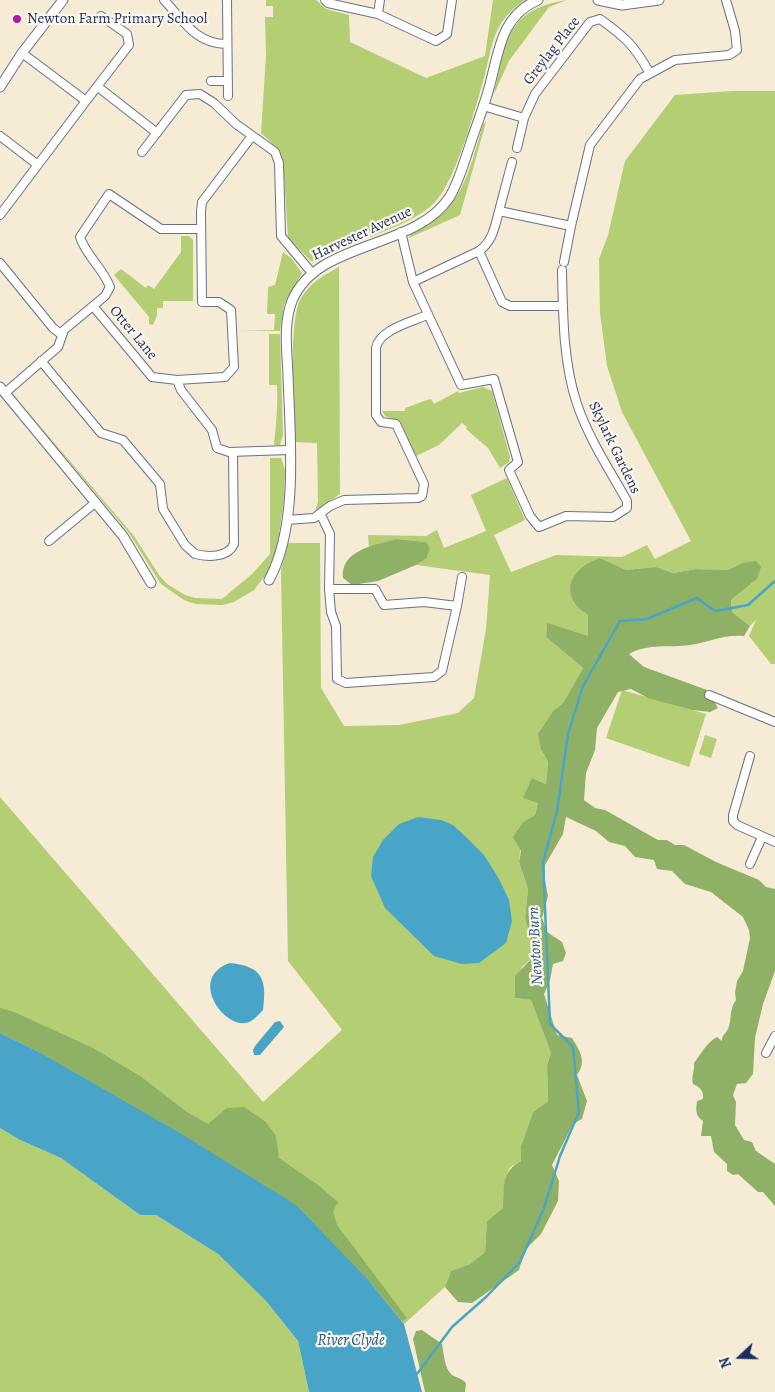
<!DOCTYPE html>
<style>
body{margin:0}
#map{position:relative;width:775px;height:1392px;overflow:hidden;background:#f6ebd5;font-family:Alegreya,serif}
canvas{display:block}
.north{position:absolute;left:715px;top:1332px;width:50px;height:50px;-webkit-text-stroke:4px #fbf7ec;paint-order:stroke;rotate:249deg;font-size:14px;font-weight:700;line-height:20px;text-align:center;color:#1b2f5e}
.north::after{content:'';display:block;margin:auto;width:18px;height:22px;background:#1b2f5e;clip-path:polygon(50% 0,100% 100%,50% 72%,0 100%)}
</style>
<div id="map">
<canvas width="775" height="1392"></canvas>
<div class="north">N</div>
</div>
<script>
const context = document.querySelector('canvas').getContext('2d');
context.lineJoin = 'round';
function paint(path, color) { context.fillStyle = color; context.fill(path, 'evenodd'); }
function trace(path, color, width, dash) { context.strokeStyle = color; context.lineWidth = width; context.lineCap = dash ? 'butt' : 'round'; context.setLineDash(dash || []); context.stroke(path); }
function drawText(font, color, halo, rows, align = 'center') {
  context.font = font + ' Alegreya,serif'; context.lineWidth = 4.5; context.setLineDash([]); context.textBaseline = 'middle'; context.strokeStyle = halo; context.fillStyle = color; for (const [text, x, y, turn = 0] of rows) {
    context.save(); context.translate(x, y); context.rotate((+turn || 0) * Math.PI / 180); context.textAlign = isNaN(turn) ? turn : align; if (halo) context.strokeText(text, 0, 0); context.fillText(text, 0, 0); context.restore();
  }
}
const green = new Path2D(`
 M266,0H316L326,9L349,15L350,42L426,78L485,56L493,0H525C492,22 493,44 484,78C475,109 456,180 435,202C410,228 349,241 316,261H311L288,238L283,158L277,148L261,133L266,55L265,17H273V6H266Z
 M567,0L549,7L509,61L494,94C505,42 507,9 567,0Z
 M732,91H775V664H771L749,636L756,620L750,626L732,612L731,600L757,579L742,563L728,570L696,569L673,573L656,567L626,570L600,558L574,603L588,615L589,637L547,624L546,637L583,668L563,703L554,710L541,749L548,762L546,784L532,778L538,803L535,815L523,822L519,862L528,889L525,918L535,955L522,967L515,998L531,1000L551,1053L547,1065L548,1101L533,1112L521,1146V1161L510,1167L504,1184L503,1208L487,1221L485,1252L470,1264L451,1271L445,1287L404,1324L370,1282L37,1051L0,1033V797L263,1102L342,1030L288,961L281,570L288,543H320L321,688L344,726L399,725L458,713L474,698L486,629L490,575L416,565L426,559V542L397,539L369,548L368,535L426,536L437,530L444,548L486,531L471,495L507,478L525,520L494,535L511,572L556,555L622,557L647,545L655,559L691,541L622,412L607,366L600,313L599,259L608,235L625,161L675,95Z
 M486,122L460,215L409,238L410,235C462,211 468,175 483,124Z
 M181,236H189L193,240V301H163V308H157V315L153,325L149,324V317L114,275L121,269L146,288L148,285L154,289L181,252Z
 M283,252L291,258L302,273L284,305L280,331H237L274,330L275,314H267L268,287L275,285Z
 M339,267L340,494L315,511L318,502L317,443L294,442C294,412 288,320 301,298C311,282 324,275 339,267Z
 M269,334H280L283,435L280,445H274C276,425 278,406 277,385H269Z
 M483,387L492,391L510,457L509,462L500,468L488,448L466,429L467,427L462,423L439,445L416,456L400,421L385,416L382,411H405V408L427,400L431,399L434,404L458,391L459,393Z
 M16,398L134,536L159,575L167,584L185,595L195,598L222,599L252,574L270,554V458H281L285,470L284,498L277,550L270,569L254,590L234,602L222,605L195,604L184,600L161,584L129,533Z
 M622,690L706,714L689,767L606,738Z
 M705,735L717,739L711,758L699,754Z
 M0,1128L20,1140L61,1158L140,1215H156L218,1254L266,1301L298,1341L309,1392H0Z`);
const forest = new Path2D(`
 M397,539L426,542L430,548L426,559L416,565L378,581L352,585L343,578C340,550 375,545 397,539Z
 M600,558L626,570L656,567L673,573L696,569L728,570L742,563L756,561L761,567L757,579L731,600L732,612L750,626L744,636C724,634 709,642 690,645C670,648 648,643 629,654L644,667L707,690L718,708L710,712L692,710L648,698L631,689L618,692L597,728L595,750L586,773L584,800L595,808L605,810L658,840H667L675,845H684L716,862L759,880L766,887L775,889V971L763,1004L755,1038L753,1074L746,1083L737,1084L733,1095L736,1102L735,1125L744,1140L752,1142L756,1151L775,1164V1206L763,1192H758L738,1174L733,1175L727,1171V1164L714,1152L711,1136H701L703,1121C695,1116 696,1110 697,1101L703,1099C704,1091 700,1087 693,1084C691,1076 695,1071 694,1063C701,1054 707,1042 717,1037L722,1041C722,1034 725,1035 728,1029C732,1020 729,1009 736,1000L735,993L737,981L743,971L750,938L749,930L743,917L711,892L685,884L672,871L657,869L654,860L635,857L625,846L609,842L596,831L566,817L563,834L545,865V880L548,896L542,918L547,932L562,942L566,953L563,961L553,964L550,980L544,994L557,1035L572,1038C580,1051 587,1061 577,1075L587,1101L582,1119L573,1124L552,1165L559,1181L558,1201L541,1234L525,1250L519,1270L472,1303L458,1302L445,1287L451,1271L470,1264L485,1252L487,1221L503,1208C504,1187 501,1172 521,1161V1146L533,1112L548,1101L547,1065L551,1053L531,1000L515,998V976L535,955L525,918L528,889L519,862L521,851L513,837L523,822L535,815L538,803L523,798L532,778L546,784L548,762L541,749L538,734L554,710L563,703L583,668L546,637L547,623L588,636V615C583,611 576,607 574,602C562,580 582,564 600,558Z
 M0,1008L14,1012L93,1048L140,1076L187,1112L208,1124L227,1108L244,1107L266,1122L276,1136L279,1158L318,1185L338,1202L333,1212L337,1225L407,1318L402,1321L370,1282L37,1051L0,1033Z
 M422,1330L442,1344C444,1353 444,1368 452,1375C457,1378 461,1378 466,1383L465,1392H425L413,1339L416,1331Z`);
const water = new Path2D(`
 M418,817L441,820L453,825L469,840L484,855L499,879L509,900L512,921L506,943L479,963L462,964L434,956L385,908L371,876L373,857L383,840L399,824Z
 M230,963C263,966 267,980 263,1010C259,1014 255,1019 251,1021C228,1035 185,978 230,963Z
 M280,1021L284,1027L260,1055H254L253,1050L255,1046L275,1022Z
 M0,1033L37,1051L180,1133L296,1205L370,1282L404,1324L422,1392H309L298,1341L266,1301L218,1254L156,1215H140L61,1158L20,1140L0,1128Z`);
const stream = new Path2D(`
 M417,1374L452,1327L486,1297L520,1262L544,1208L560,1156L579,1112L573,1047L550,1024L543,862L557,811L568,734L583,686L620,621L647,619L697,598L715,611L748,605L775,581`);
const minor = new Path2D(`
 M164,0C183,20 196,44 226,44
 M227,0L228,96
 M325,0L328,3L378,14L436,41L447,34L452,0
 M378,14L380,0
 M211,81H228
 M98,87L157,133
 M86,101L129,45L127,34L101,16
 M483,106L524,118
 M0,136L38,165
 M517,148L524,118L535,94L590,22L600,19C625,37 634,45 649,72
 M142,152L186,95L200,94L214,103L236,124L275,152L279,163L281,236L312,273
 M499,211L512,162
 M0,215L86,101L22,53
 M401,232L413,282L461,385L494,379L518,462L509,470L530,516L539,527L566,516L613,517L627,508V501C609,469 589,439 577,404C563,362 563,315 562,270
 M479,251L502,302L510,306H563
 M564,262L571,226
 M0,263L53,328L61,334
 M413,282L479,251C493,241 495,226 499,211L571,226L590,145L640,79L675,60L729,55L737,50L735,31L726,0
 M93,306L152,377L177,380L181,390L212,430L217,448L229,452L289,450
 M41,361L101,433L123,440L160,484L163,509L185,545L195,554C207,557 228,558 234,544L233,452
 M177,380L225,377L234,367L231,310L219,302H202L201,212L202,202L252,136
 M5,393L58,347L64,330L105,296L110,287C103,268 86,256 80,237L109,194L161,229H200
 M321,515L330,534L329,589L331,612L336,626L337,679L346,683L434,677L442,671L457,606L424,602L384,605L375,589H329
 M287,520L314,518L330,506L344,500L418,498L422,496L424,484L396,424L381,422L376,415V348C379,330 411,322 427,315
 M49,541L95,503
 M457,606L462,577
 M709,695L775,722
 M750,756L733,815V821L737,825L775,842
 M750,864L762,837
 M766,1053L775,1036`);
const tertiary = new Path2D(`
 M598,0L622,5L659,0
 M0,87L22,53L63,0
 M0,387L123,536L151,583
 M269,580C299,525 290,437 288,375C287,351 283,324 292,301C317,240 414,250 449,198C459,182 464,162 470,145C476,126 484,107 489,88C499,53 500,16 538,0`);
const markers = [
 [17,19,5,"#b5179e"]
];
const poiNames = [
 ["Newton Farm Primary School",27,19]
];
const streetNames = [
 ["Greylag Place",552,51,-52],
 ["Harvester Avenue",362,234,-25],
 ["Otter Lane",133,333,50],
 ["Skylark Gardens",614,448,64]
];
const waterNames = [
 ["Newton Burn",536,946,-93],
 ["River Clyde",351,1341]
];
paint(green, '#b4ce74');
paint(forest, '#8fb166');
paint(water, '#49a5c7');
trace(stream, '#49a5c7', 2.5);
trace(minor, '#687188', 10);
trace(tertiary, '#687188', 11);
trace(minor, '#fff', 8);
trace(tertiary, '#fff', 9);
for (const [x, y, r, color] of markers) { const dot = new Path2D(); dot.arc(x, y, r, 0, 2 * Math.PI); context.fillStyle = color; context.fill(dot); trace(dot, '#fbf7ec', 2); }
drawText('15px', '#1b2f5e', '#fbf7ec', poiNames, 'left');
drawText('15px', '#1b2f5e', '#fbf7ec', streetNames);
drawText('italic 16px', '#2b5883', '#fbf7ec', waterNames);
</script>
